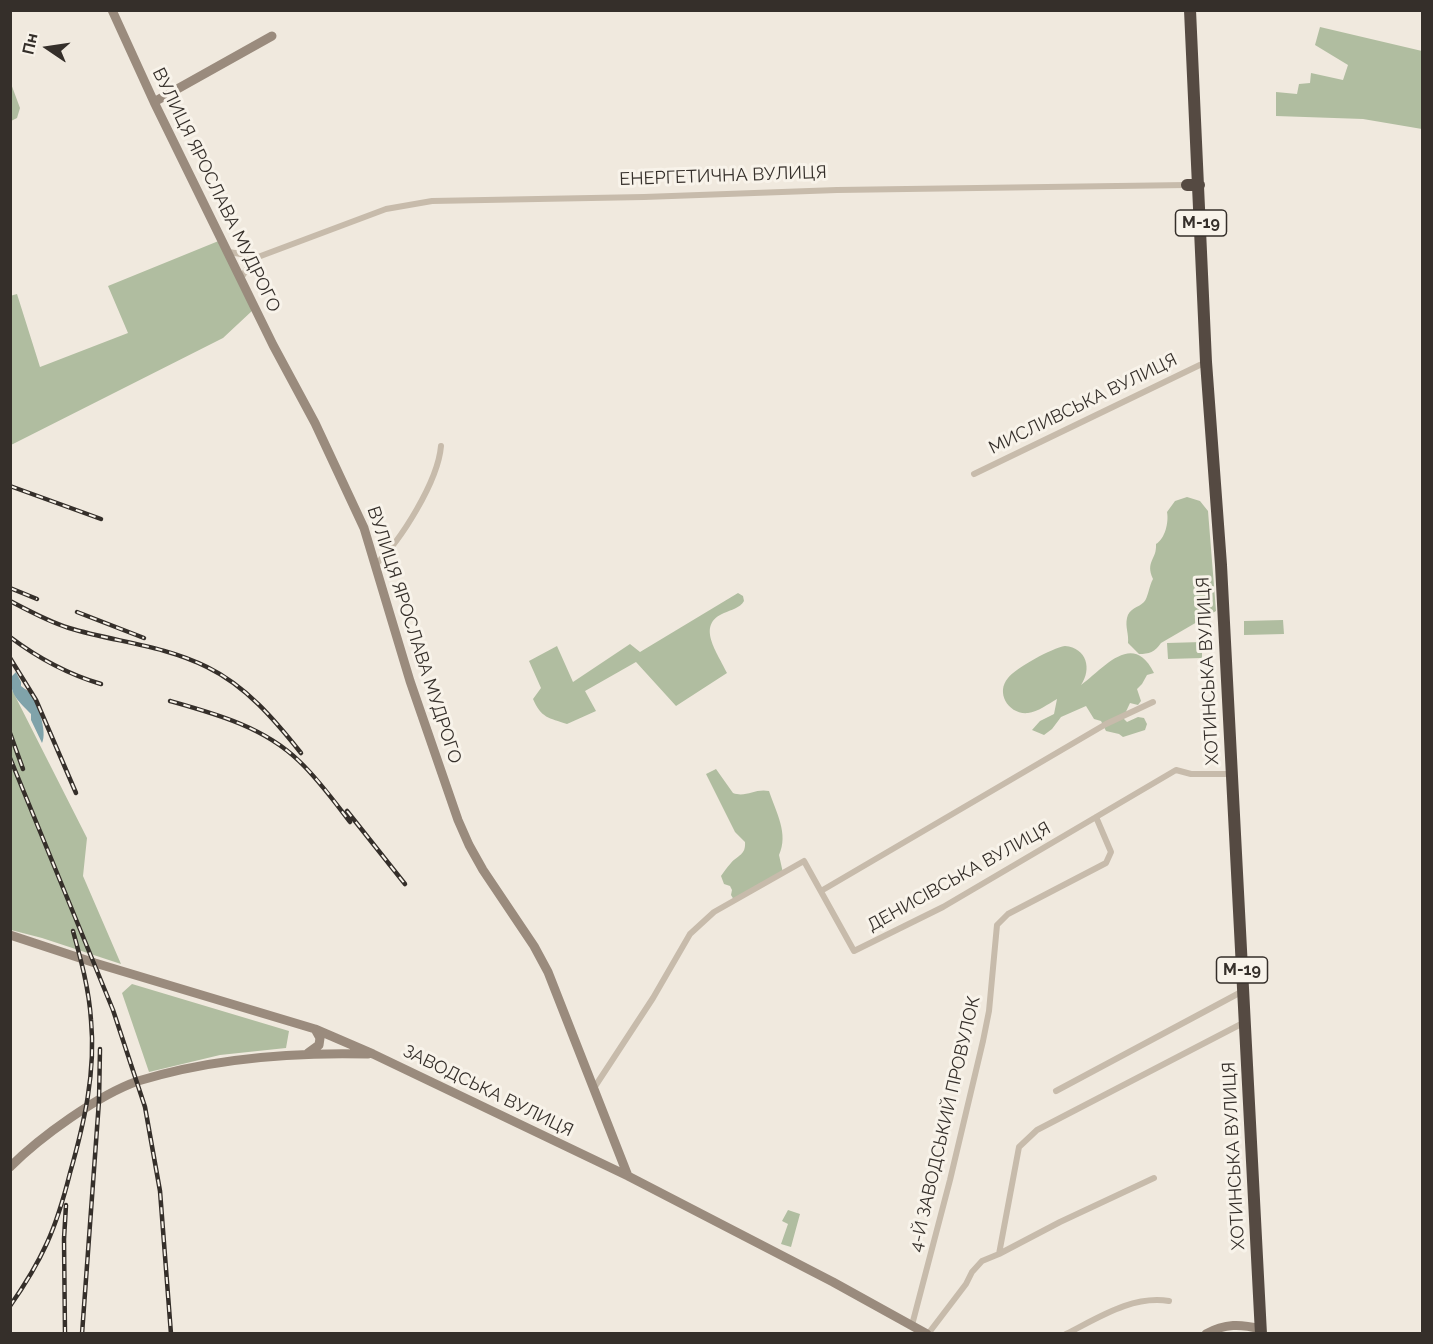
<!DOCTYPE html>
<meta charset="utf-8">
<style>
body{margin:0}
#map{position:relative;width:1433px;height:1344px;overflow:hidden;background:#f0e9de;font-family:Raleway,sans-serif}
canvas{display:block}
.frame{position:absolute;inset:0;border:12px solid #352f2a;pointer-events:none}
.north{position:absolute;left:18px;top:18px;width:60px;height:60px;-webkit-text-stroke:4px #f8f3ea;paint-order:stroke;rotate:283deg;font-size:16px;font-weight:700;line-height:24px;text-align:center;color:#352f2a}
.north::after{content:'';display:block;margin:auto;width:21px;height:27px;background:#352f2a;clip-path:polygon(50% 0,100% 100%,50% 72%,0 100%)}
</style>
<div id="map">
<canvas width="1433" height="1344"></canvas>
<div class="frame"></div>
<div class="north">Пн</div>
</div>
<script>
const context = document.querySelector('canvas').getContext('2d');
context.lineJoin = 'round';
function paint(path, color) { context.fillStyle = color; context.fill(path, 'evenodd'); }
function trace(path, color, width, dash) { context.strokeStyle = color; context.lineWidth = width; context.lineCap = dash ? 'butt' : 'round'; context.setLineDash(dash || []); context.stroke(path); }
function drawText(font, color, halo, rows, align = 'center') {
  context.font = font + ' Raleway,sans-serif'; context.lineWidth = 6; context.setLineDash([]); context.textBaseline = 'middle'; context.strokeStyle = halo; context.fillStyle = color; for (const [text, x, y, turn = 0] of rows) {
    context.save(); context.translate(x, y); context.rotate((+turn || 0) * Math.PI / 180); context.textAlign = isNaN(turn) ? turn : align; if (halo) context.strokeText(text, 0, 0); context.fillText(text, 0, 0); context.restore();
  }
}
const green = new Path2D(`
 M1320,27L1422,51V129L1363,119L1276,116V92L1297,94L1299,84L1310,83L1311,73L1343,80L1348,65L1315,45Z
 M10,81L20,108L17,118L11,121Z
 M221,240L253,310L223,338L11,445L10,296L17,294L40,367L128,333L108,286Z
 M1187,497L1200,501L1208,511L1216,611L1161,643C1155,652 1149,654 1139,654L1128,643C1129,634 1125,627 1127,618C1129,608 1138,608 1144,602C1148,598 1149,586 1153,579C1145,561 1157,560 1156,544C1165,539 1169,522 1167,512L1175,501Z
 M738,593L743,596L744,601C740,608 731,610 724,613C695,625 718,653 727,673L676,706L636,662L585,691L596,711L567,724C549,718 541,718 533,699L541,688L529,661L557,646L573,682L630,644L640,652Z
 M1283,620L1284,634L1244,635V621Z
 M1202,642V658L1168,659L1167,643Z
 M1065,646C1087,648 1092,669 1081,685C1104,668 1133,630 1154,673L1147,675L1142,684L1137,689L1141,701L1138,705L1130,703L1123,718L1127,722L1138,717L1144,718L1147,724L1145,730L1123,737L1119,734L1106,731L1101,721L1094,719L1086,706L1061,717L1052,729L1044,735L1032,730L1040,721L1054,714L1057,699C1048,704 1038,712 1028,713C1009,715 995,693 1008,678C1016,668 1052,648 1065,646Z
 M10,686L87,838L83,876L121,964L42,938L11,930Z
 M716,769L733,793C746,798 755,788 769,791C776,812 789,834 779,855L783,873L734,900L731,895L732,890L730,886L724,884L721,876C724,872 727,867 731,863C738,855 746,855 745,842L735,832L706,774Z
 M132,984L289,1031L286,1048L220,1055L149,1072L122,993Z
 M788,1210L800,1214L791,1247L781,1244L788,1224L782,1221Z`);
const water = new Path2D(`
 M16,672L21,682V686C23,688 26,689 29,692C37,701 48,732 42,743L31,720V714C19,701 10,696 11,677Z`);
const street = new Path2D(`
 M229,252L258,257
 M241,278L251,263L258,257L386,209L432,201L644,197L837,190L1187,185
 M974,474L1206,362
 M375,565C401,541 438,481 441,446
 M821,891L1106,724L1153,702
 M594,1088L653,998L690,934L714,912L804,861L854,951L943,907L1176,770L1191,774H1232
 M1056,1091L1243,991
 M999,1254L1019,1147L1037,1130L1245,1022
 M912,1325L950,1180L983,1041L989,1011L997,925L1008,914L1106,863L1111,852L1096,817
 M928,1334L966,1284L972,1272L982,1261L999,1254L1060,1222L1154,1178
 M1066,1334C1098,1318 1132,1295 1169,1301`);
const secondary = new Path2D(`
 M112,10L154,102L273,345L315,423L364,528L410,681L458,820L469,845L483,870L534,946L548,972L628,1176
 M154,102L272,36
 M10,935L95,963L315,1029L373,1054L628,1176L833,1282L927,1334
 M308,1053L319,1045L320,1038L315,1029
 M10,1167C40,1137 98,1095 138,1081C213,1058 290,1052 368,1054
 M1206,1334C1225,1323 1241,1324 1261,1329`);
const highway = new Path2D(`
 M1190,10L1206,362L1221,565L1261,1334
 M1187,185H1199`);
const rail = new Path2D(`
 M10,486L101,519
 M10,588L37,599
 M10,601C29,611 49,622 69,628C115,642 163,645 207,667C246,686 274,719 301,753
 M77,612L144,638
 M10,637C38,658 67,674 101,684
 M10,658L36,700L76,793
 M170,701C216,714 264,727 299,761C318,779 334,801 350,822
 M10,733L23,769
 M10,758L113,1010L145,1107L160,1191L171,1334
 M347,811L405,884
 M10,1306C24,1286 37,1265 47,1243C57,1221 64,1197 70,1173C84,1124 96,1072 91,1020C89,989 81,960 73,931
 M65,1334L64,1239L66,1205
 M82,1334L99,1101L100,1049`);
const shields = [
 [1201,223,51],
 [1242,970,51]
];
const shieldNames = [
 ["М-19",1201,223],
 ["М-19",1242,970]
];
const streetNames = [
 ["ЕНЕРГЕТИЧНА ВУЛИЦЯ",723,176,-2],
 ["ВУЛИЦЯ ЯРОСЛАВА МУДРОГО",216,190,64],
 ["МИСЛИВСЬКА ВУЛИЦЯ",1083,404,-26],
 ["ВУЛИЦЯ ЯРОСЛАВА МУДРОГО",414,635,72],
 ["ХОТИНСЬКА ВУЛИЦЯ",1208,671,-93],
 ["ДЕНИСІВСЬКА ВУЛИЦЯ",959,877,-29],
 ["ЗАВОДСЬКА ВУЛИЦЯ",488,1091,26],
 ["4-Й ЗАВОДСЬКИЙ ПРОВУЛОК",945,1124,-77],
 ["ХОТИНСЬКА ВУЛИЦЯ",1234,1156,-93]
];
paint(green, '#b0bda0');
paint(water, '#80a3aa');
trace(street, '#c7bbab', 6);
trace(secondary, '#9a8b7d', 9);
trace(highway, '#554a42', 12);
trace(rail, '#352f2a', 4.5);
trace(rail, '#f8f3ea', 2, [7]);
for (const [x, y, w] of shields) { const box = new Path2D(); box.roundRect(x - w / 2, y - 13, w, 26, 4.5); context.fillStyle = '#f8f3ea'; context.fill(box); trace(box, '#352f2a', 1.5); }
drawText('bold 16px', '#352f2a', null, shieldNames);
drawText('18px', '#352f2a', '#f8f3ea', streetNames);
</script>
